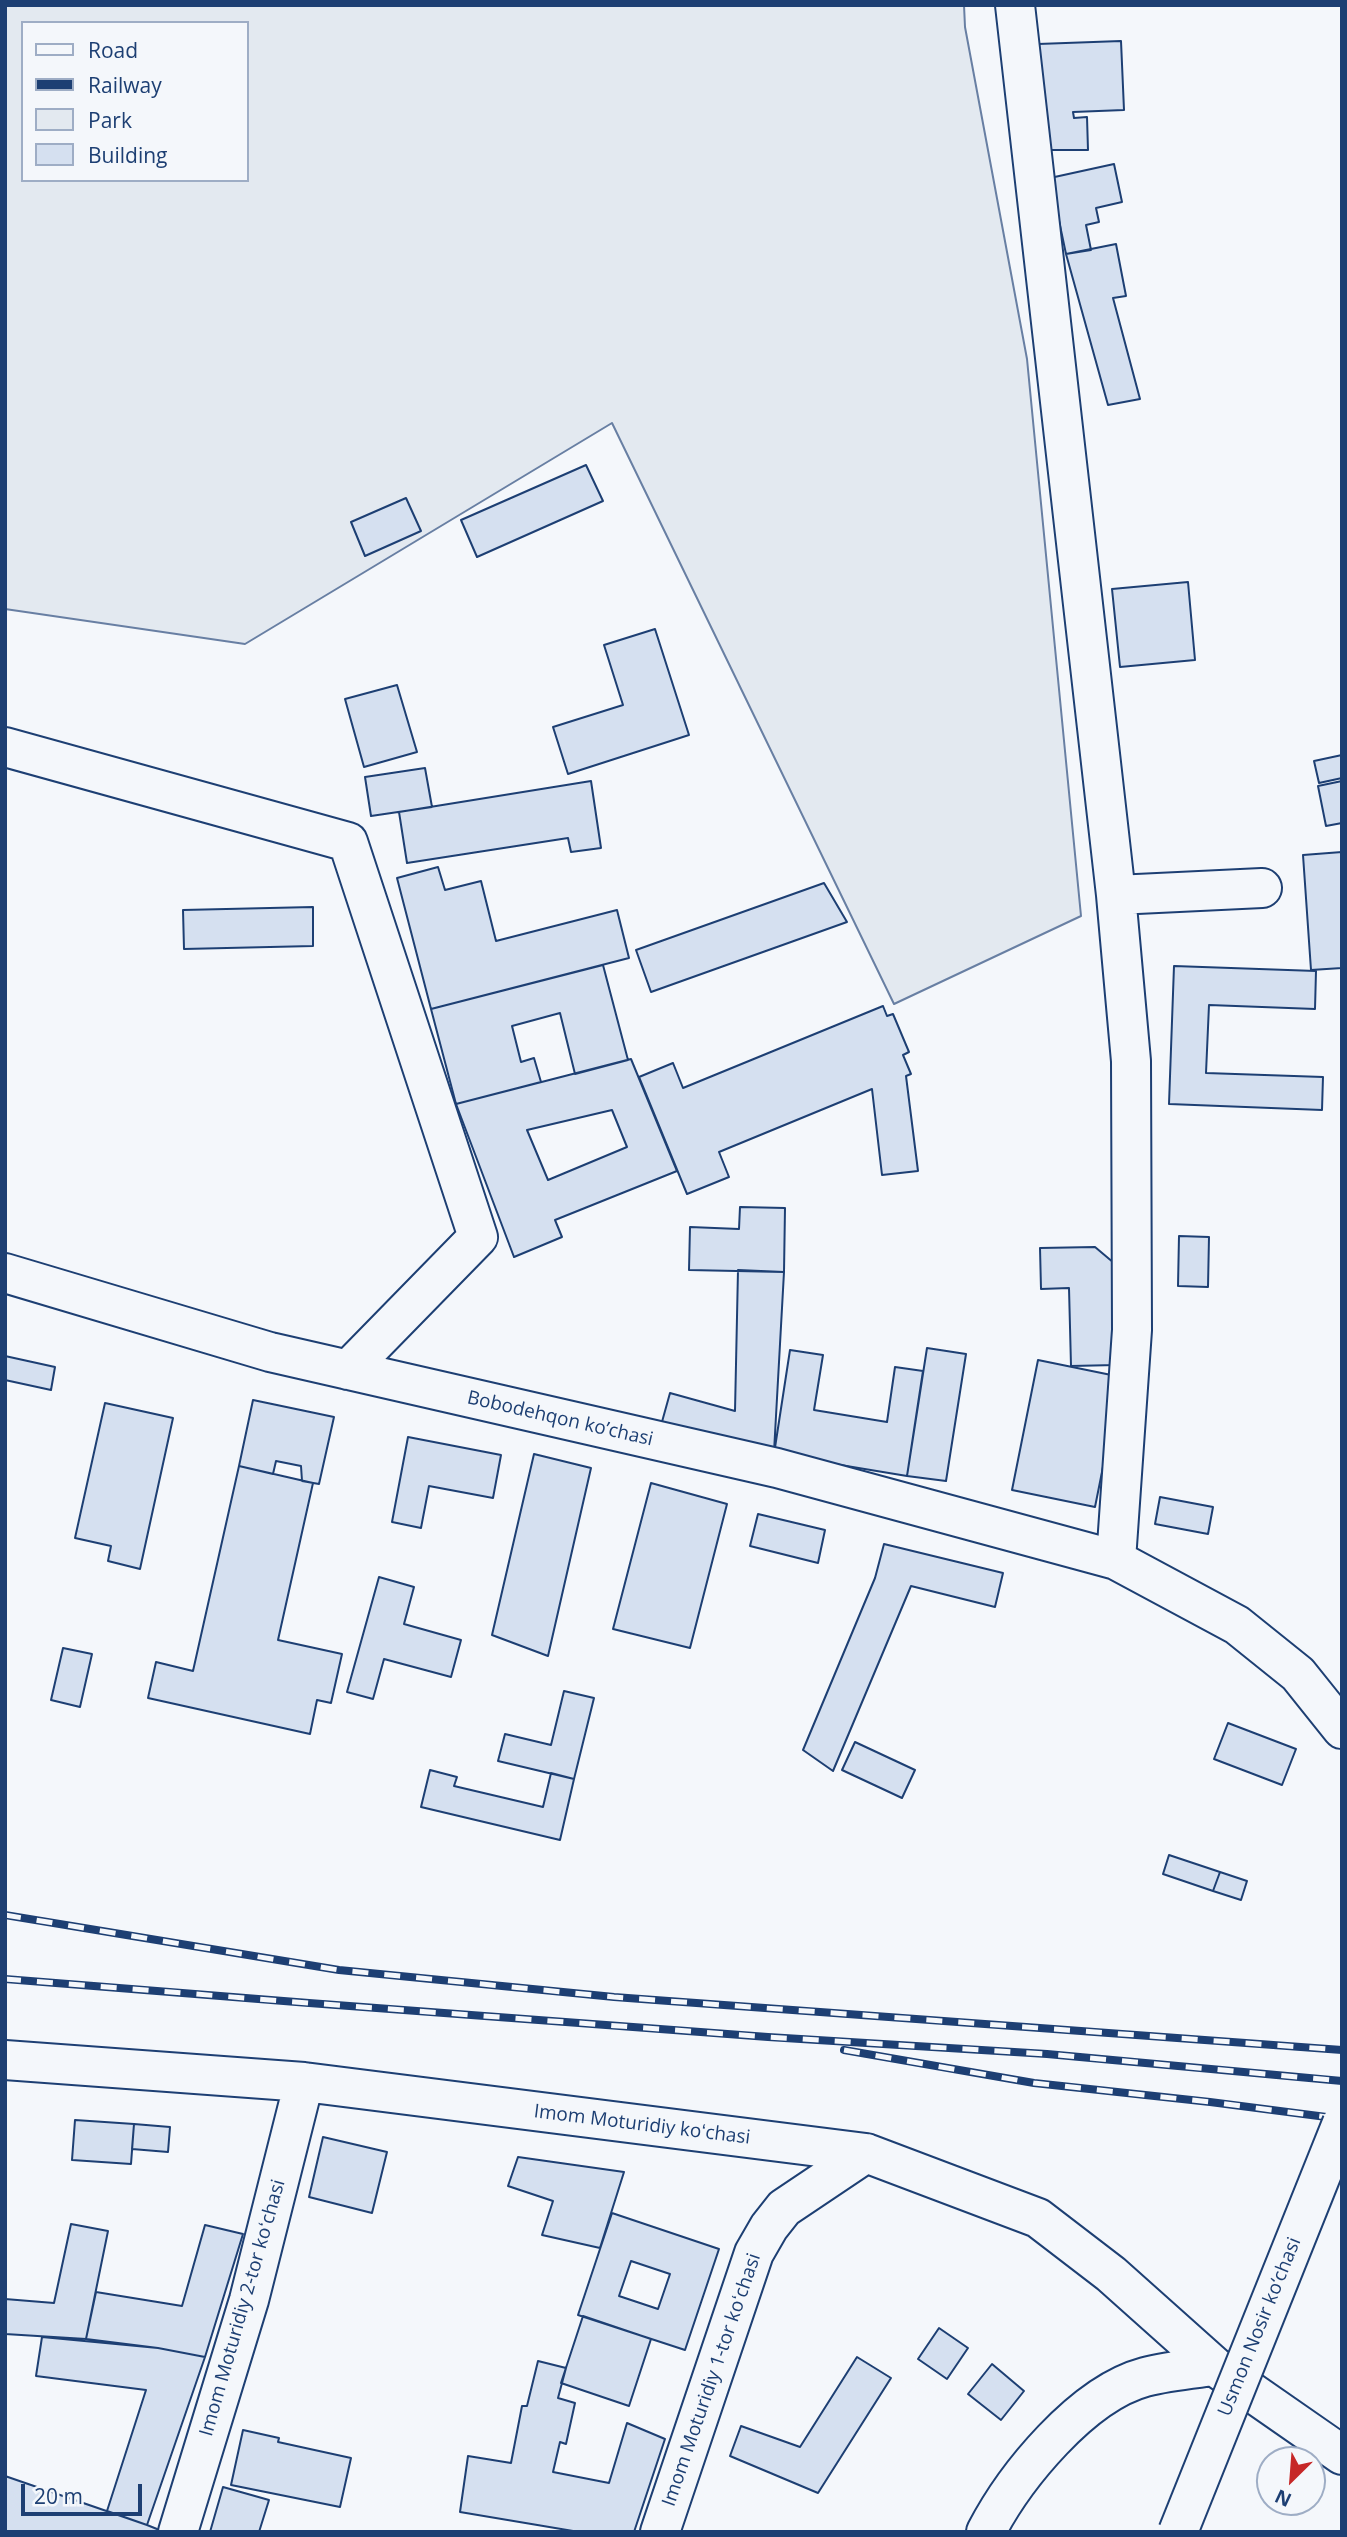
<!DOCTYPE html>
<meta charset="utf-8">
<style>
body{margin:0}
#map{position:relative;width:1347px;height:2537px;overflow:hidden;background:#f4f7fb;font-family:"Open Sans",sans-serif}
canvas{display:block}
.frame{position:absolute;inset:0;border:7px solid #1d3f73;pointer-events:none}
.legend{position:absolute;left:21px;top:21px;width:228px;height:161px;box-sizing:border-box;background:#f4f7fb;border:2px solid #9eadc5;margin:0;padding:9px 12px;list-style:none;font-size:21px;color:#1d3f73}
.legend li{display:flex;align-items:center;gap:14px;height:35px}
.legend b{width:35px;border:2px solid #9eadc5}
.north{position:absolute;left:1256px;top:2446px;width:70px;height:70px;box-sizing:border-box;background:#f4f7fb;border:2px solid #9eadc5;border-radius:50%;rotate:205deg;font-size:19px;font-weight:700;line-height:28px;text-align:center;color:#1d3f73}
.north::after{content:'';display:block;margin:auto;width:24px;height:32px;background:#c62828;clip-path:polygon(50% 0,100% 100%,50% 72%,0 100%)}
.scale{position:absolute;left:21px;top:2484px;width:121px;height:32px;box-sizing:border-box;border:4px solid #1d3f73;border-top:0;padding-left:9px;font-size:21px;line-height:24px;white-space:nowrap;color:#1d3f73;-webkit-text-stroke:5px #f4f7fb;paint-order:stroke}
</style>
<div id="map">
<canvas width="1347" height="2537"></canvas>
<div class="frame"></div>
<ul class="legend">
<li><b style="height:9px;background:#f4f7fb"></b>Road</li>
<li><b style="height:9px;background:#1d3f73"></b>Railway</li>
<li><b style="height:19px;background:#e3e9f0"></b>Park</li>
<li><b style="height:19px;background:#d5e0f0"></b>Building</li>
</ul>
<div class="north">N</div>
<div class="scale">20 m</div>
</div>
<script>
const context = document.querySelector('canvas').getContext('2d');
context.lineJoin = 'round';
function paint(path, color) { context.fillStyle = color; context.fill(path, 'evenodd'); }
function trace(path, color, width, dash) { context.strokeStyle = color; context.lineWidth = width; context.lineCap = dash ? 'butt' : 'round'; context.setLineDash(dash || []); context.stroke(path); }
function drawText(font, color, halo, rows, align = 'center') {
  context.font = font + ' "Open Sans",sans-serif'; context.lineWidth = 5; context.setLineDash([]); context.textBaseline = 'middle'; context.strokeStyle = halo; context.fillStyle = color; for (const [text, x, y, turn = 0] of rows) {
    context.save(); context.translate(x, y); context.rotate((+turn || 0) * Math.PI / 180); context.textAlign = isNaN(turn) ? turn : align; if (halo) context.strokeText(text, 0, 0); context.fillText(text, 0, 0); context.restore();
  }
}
const green = new Path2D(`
 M5,5H964L965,27L1027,359L1081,916L894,1004L612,423L245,644L5,609ZM23,23H247V180H23Z`);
const building = new Path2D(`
 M1121,41L1124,110L1073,112L1074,118L1087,117L1088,150H1048L1047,114H1041L1038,44Z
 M1114,164L1122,202L1096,208L1099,222L1086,225L1091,250L1066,254L1050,178Z
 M1116,244L1126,296L1113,298L1140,399L1108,405L1066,254Z
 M586,465L603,501L477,557L461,520Z
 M406,498L421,531L365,556L351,522Z
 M1188,582L1195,660L1120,667L1112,589Z
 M655,629L689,735L568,774L553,727L623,705L604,645Z
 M397,685L417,752L364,767L345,699Z
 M1342,755V778L1319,783L1314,761Z
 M425,768L432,807L371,816L365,777Z
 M591,781L601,848L571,852L568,838L407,863L399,812Z
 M1342,781V823L1326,826L1318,786Z
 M1342,852V968L1311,970L1303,855Z
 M438,867L445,890L481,881L496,941L617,910L629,958L431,1009L397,878Z
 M824,883L847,922L651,992L636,950Z
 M313,907V946L184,949L183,910Z
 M603,965L628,1060L575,1074L560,1013L512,1026L521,1062L534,1058L541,1082L456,1104L431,1009Z
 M1174,966L1316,971L1315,1009L1209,1005L1206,1073L1323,1077L1322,1110L1169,1104Z
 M883,1006L887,1016L893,1014L909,1052L903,1055L911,1074L906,1076L918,1171L882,1175L872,1089L719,1152L729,1177L687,1194L639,1077L673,1063L683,1088Z
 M631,1059L677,1171L555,1220L562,1237L514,1257L456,1104ZM612,1110L627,1147L548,1180L527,1130Z
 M740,1207L785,1208L784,1272L689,1270L690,1227L739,1229Z
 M1179,1236L1209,1237L1208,1287L1178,1286Z
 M1095,1247L1114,1263L1116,1365L1071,1366L1069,1288L1041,1289L1040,1248Z
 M738,1270L784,1272L774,1452L660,1429L670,1393L735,1411Z
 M927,1348L966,1354L946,1481L907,1476Z
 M790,1350L823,1355L814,1410L887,1422L895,1367L923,1371L907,1476L774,1454Z
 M5,1356L55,1367L51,1390L5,1380Z
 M1038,1360L1121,1377L1095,1507L1012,1490Z
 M253,1400L334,1417L319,1484L302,1481L301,1466L276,1461L273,1474L239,1466Z
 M105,1403L173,1418L140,1569L108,1561L111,1546L75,1538Z
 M408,1437L501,1455L493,1498L429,1486L421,1528L392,1522Z
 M534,1454L591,1468L548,1656L492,1635Z
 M239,1466L313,1483L278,1640L342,1654L331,1703L317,1700L310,1734L148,1698L156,1662L193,1671Z
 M651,1483L727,1504L690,1648L613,1629Z
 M1160,1497L1213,1507L1208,1534L1155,1524Z
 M758,1514L825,1530L818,1563L750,1546Z
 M884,1544L1003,1573L995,1607L911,1586L833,1771L803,1750L875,1578Z
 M379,1577L414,1587L404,1624L461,1640L451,1677L384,1659L373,1699L347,1692Z
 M63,1648L92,1654L80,1707L51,1700Z
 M564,1691L594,1698L574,1779L498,1761L505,1734L551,1745Z
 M1228,1723L1296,1749L1282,1785L1214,1759Z
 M855,1742L915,1770L902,1798L842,1770Z
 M430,1770L457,1777L454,1786L543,1807L551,1773L574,1779L560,1840L421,1807Z
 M1169,1855L1220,1872L1213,1891L1163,1874Z
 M1220,1872L1247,1881L1241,1900L1213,1891Z
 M75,2120L134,2124L131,2164L72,2160Z
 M134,2124L170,2127L168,2152L132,2149Z
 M323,2137L387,2152L372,2213L309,2197Z
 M518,2157L624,2172L600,2248L542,2235L553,2201L508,2186Z
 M612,2213L719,2249L685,2350L578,2315ZM631,2261L670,2274L658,2309L619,2296Z
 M71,2224L108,2231L86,2339L5,2334V2299L54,2303Z
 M205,2225L243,2234L205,2357L158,2348L86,2339L96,2292L182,2306Z
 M583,2316L651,2339L629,2406L561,2383Z
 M939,2328L968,2348L947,2379L918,2359Z
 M42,2337L158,2348L205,2357L147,2525L107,2511L146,2390L36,2376Z
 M857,2357L891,2378L818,2493L730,2456L741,2426L800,2447Z
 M538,2361L566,2368L558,2398L575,2403L566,2444L560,2442L553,2472L609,2483L627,2423L665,2439L634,2532H579L460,2512L468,2456L511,2463L522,2406H527Z
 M992,2364L1024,2391L1001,2420L968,2394Z
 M243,2430L279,2438L278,2442L351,2458L340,2507L231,2485Z
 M5,2476L147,2525L157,2529V2532H5Z
 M223,2487L269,2500L259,2532H210Z`);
const minor = new Path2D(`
 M1015,5L1116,895L1131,1061L1132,1330L1116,1560
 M5,747L348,842L478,1237L348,1370
 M1116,895L1262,888
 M5,1273L270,1352L777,1468L1116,1560L1237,1625L1298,1674L1342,1729
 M5,2060L304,2082L866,2153L1038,2218L1111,2274L1214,2366L1342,2455
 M178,2532L249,2300L304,2082
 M660,2532L754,2253L769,2227L784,2208L866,2153
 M986,2532C1015,2476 1082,2394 1145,2377C1167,2371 1191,2369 1214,2366`);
const rail = new Path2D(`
 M5,1915L339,1970L614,1997L1342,2050
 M5,1979L309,2003L768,2037L1047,2054L1342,2081
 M844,2050L1034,2083L1210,2102L1342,2119`);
const majorBridge = new Path2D(`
 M1178,2532L1342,2123`);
const streetNames = [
 ["Bobodehqon koʼchasi",560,1419,13],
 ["Imom Moturidiy koʻchasi",642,2125,7],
 ["Imom Moturidiy 2-tor koʻchasi",243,2308,-74],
 ["Usmon Nosir ko‘chasi",1260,2327,-68],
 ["Imom Moturidiy 1-tor koʻchasi",712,2380,-71]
];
paint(green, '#e3e9f0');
trace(green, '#687fa3', 2);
paint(building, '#d5e0f0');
trace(building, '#1d3f73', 2);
trace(minor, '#1d3f73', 42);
trace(minor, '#f4f7fb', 38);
trace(rail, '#1d3f73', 8);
trace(rail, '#f4f7fb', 5, [16]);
trace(majorBridge, '#1d3f73', 42, []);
trace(majorBridge, '#f4f7fb', 38);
drawText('19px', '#1d3f73', '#f4f7fb', streetNames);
</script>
